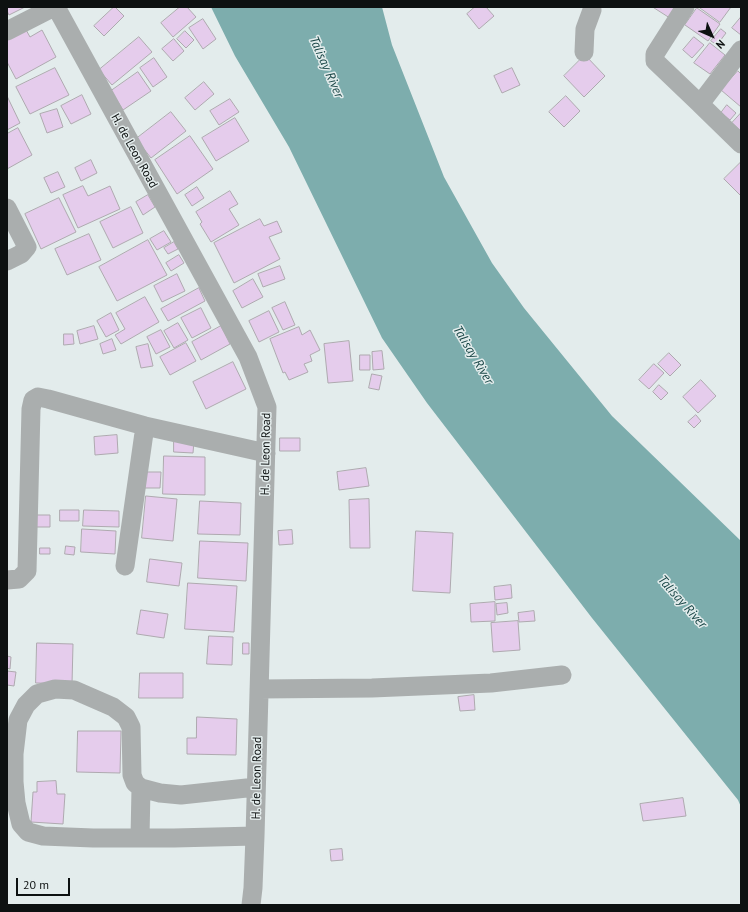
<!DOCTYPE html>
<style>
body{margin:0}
#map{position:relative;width:748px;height:912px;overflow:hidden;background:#e3ecec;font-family:"PT Sans",sans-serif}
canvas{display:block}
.frame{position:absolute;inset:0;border:8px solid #0d1111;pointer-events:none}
.north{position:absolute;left:692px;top:16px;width:40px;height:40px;-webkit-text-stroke:3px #e3ecec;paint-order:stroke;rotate:135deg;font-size:11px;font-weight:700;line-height:16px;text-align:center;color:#0d1111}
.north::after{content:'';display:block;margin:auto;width:14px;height:18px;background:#0d1111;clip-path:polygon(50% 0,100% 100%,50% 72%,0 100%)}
.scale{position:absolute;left:16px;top:878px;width:54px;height:18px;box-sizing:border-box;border:2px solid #0d1111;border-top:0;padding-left:5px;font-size:12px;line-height:14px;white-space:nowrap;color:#0d1111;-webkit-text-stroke:3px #e3ecec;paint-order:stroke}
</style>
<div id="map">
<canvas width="748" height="912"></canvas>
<div class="frame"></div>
<div class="north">N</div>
<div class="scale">20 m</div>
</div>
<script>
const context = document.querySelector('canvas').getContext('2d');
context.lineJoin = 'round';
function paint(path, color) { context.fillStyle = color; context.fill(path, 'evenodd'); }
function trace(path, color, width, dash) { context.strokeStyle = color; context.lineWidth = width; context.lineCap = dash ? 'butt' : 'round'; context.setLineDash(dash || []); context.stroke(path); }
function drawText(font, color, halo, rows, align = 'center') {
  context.font = font + ' "PT Sans",sans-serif'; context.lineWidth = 3; context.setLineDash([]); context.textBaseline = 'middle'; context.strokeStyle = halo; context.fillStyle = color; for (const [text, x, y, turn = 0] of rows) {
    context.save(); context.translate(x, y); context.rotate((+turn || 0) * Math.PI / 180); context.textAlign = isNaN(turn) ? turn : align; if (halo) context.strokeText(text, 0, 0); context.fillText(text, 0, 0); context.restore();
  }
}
const water = new Path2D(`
 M211,7H382L392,45L444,177L492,263L524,308L612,416L741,541V807L738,800L592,618L427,403L382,338L289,147L235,56Z`);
const building = new Path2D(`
 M7,7H25L9,15L7,11Z
 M114,7H115L124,16L104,36L94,26Z
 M180,7H187L196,17L173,37L161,23Z
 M475,7H486L494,16L479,29L467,14Z
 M653,7H675L669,17Z
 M699,7H731L720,22Z
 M697,8L720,24L708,41L685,25Z
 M741,17V35L732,28Z
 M203,19L216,39L203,49L189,28Z
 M25,28L30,37L42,30L56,57L16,79L7,62V38Z
 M721,29L726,33L717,45L711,41Z
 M185,31L194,40L186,48L177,39Z
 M139,37L152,52L112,85L99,70Z
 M694,37L704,45L692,58L683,50Z
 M174,39L184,51L173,61L162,49Z
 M710,43L725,55L710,74L694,63Z
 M585,55L605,76L584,97L564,76Z
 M154,58L167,77L153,87L140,68Z
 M55,68L69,95L30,114L16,87Z
 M512,68L520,85L502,93L494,76Z
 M738,71L741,74V107L721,90Z
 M138,72L151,91L123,110L111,91Z
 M204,82L214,94L195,110L185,98Z
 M82,95L91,114L71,124L61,106Z
 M7,96L20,123L7,130Z
 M566,96L580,111L564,127L549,112Z
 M230,99L239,112L219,125L210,111Z
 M727,105L736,113L730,120L721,113Z
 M57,109L63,127L47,133L40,114Z
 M171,112L186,131L151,158L136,139Z
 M741,113V131L732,123Z
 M235,118L249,141L216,161L202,138Z
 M18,128L32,155L7,169V134Z
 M190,136L213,169L177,194L155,160Z
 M91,160L97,173L81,181L75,168Z
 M741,162V196L724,179Z
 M58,172L65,187L51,193L44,178Z
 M83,186L88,196L110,186L120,209L78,228L63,195Z
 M197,187L204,198L192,206L185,195Z
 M230,191L238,204L229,209L239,225L211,242L200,224L202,222L196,212Z
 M148,195L155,207L143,215L136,202Z
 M59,198L76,232L41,249L25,214Z
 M131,207L143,233L113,248L100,222Z
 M260,219L264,226L277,221L282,232L269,237L280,259L234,283L214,243Z
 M164,231L171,242L157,250L150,239Z
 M89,234L101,260L67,275L55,249Z
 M148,240L167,275L117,301L99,267Z
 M174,242L178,249L168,254L164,248Z
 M179,255L184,263L171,271L166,263Z
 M280,266L285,279L263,287L258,274Z
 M177,274L185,291L162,302L154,286Z
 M253,279L263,297L242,308L233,291Z
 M199,288L205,301L168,321L161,309Z
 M145,297L159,322L121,344L115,335L125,329L116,313Z
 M285,302L295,325L283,330L272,308Z
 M201,308L211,328L192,338L181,318Z
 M269,311L279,332L259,342L249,321Z
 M111,313L119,330L106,337L97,321Z
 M178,323L188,340L174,348L164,331Z
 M94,326L98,339L80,344L77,331Z
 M221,326L230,344L201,360L192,342Z
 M299,327L302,335L310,330L320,350L310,355L312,361L304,364L308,372L289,380L285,372L283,373L270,339Z
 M161,330L170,347L156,354L147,337Z
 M64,334H73L74,344L64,345Z
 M112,339L116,350L103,354L100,344Z
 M349,341L353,381L328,383L324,344Z
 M186,343L196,361L170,375L160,357Z
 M148,344L153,366L141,368L136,347Z
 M382,351L384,369L373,370L372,352Z
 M669,353L681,365L670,376L658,364Z
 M360,355H370V370H360Z
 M233,362L246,389L206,409L193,382Z
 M654,364L664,373L649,389L639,380Z
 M372,374L382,376L379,390L369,388Z
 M701,380L716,396L698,413L683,397Z
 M659,385L668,393L661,400L653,392Z
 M696,415L701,421L694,428L688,422Z
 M117,435L118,453L95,455L94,437Z
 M280,438H300V451H280Z
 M174,440L194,441L193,453L174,452Z
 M164,456L205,457V495L163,494Z
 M366,468L369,486L339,490L337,472Z
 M142,472H161L160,488H142Z
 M146,496L177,499L173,541L142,538Z
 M369,499L370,548H350L349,500Z
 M200,501L241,503L240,535L198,534Z
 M60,510H79V521H60Z
 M84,510L119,511V527L83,526Z
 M35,515H50V527H35Z
 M82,529L116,531L115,554L81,552Z
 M292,530L293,544L279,545L278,531Z
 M416,531L453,533L450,593L413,591Z
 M200,541L248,543L246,581L198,578Z
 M66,546L75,547L74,555L65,554Z
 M40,548H50V554H40Z
 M150,559L182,563L179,586L147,582Z
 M188,583L237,586L234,632L185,629Z
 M511,585L512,598L495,600L494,587Z
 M495,602V621L471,622L470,604Z
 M507,603L508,613L497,615L496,604Z
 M141,610L168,614L164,638L137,634Z
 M534,611L535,621L519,622L518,613Z
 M518,621L520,650L493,652L491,623Z
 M209,636L233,637L232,665L207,664Z
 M37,643L73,644L72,684L36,683Z
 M243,643H249V654H243Z
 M7,656L11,657L10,669L7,668Z
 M7,671L16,672L14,686L7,685Z
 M140,673H183V698H139Z
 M474,695L475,710L460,711L458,697Z
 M197,717L237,719L236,755L187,754V738H196Z
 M78,731H121L120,773L77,772Z
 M56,781L57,794H65L63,824L31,822L33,792H37V782Z
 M683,798L686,816L643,821L640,804Z
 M342,849L343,860L331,861L330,850Z`);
const minor = new Path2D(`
 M56,7L248,357L267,407L255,836L253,888L251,905
 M685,7L655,54V61L700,104
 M7,31L54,7
 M741,50L700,104L741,144
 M584,52L585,29L592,10
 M7,208L27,247L21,254L7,261
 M125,566L145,426
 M7,580L19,579L27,571L31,409L33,400L38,397L48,399L145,426L266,453
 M259,689L372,688L491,683L562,675
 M255,836L174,838H93L43,836L28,832L21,824L16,803L14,782V754L18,720L26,705L37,694L55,689L74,690L113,707L126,717L131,727L132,775L135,783L141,788L160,793L181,795L256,787
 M140,838L141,788`);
const streetNames = [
 ["H. de Leon Road",134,151,61],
 ["H. de Leon Road",266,454,-89],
 ["H. de Leon Road",257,778,-89]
];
const waterNames = [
 ["Talisay River",326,67,66],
 ["Talisay River",473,355,59],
 ["Talisay River",682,602,48]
];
paint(water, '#7dadad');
paint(building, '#e5ccec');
trace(building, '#aea9af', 1);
trace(minor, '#aaaeae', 19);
drawText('12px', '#0d1111', '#e3ecec', streetNames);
drawText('italic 13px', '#1a4747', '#e3ecec', waterNames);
</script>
